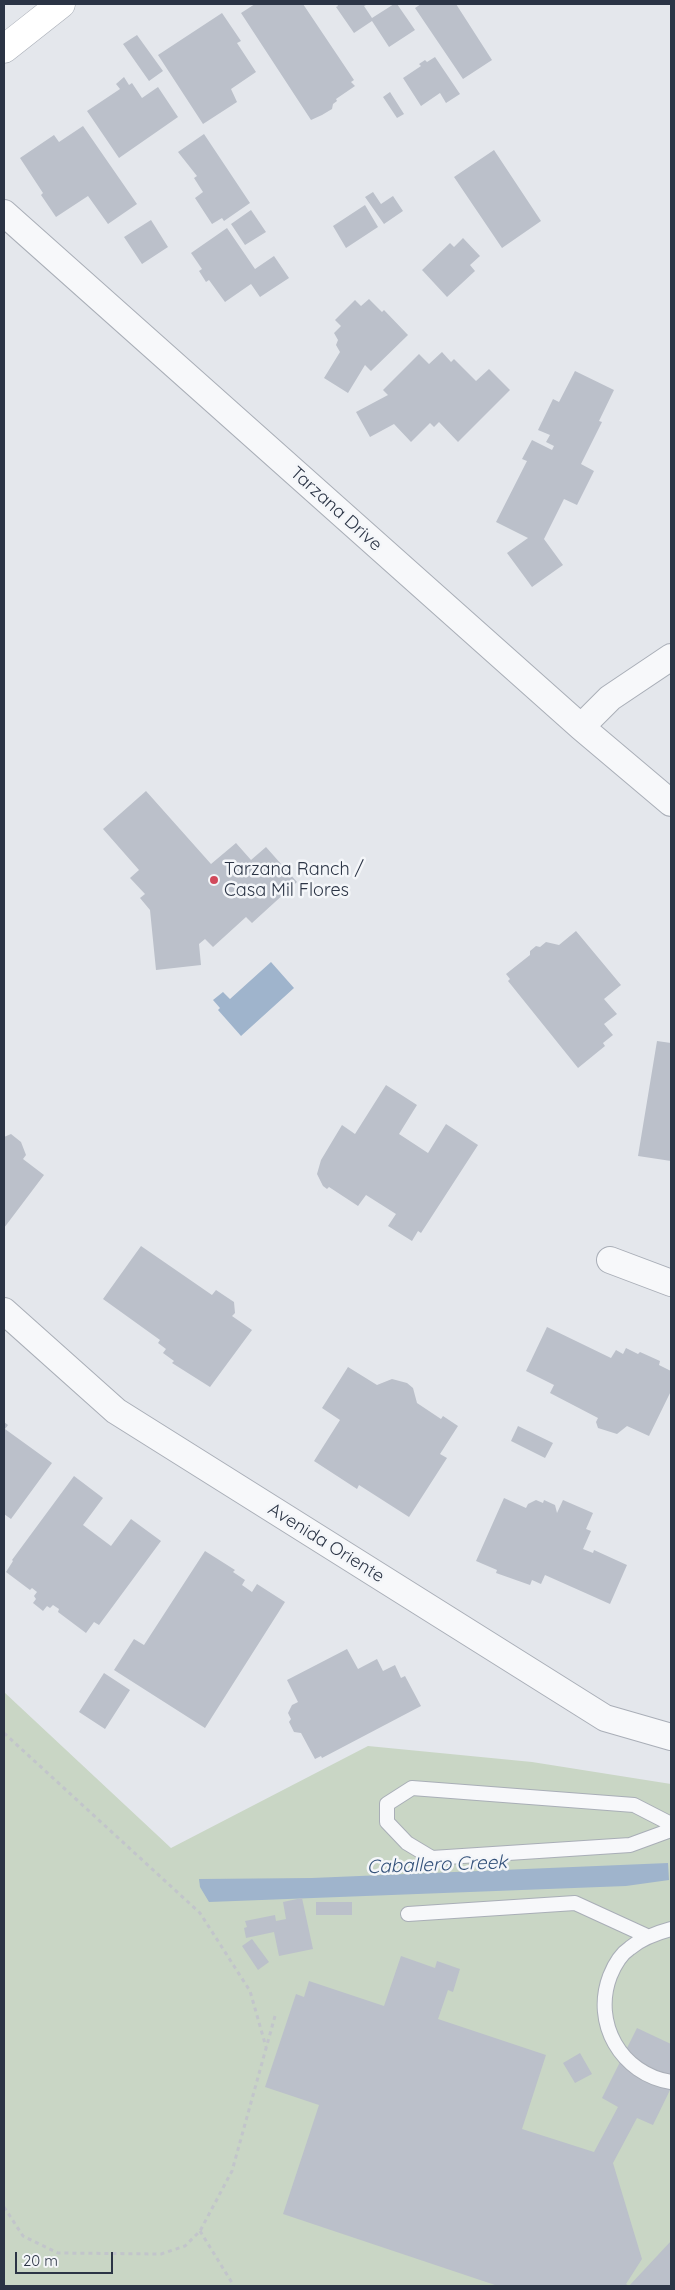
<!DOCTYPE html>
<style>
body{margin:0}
#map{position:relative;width:675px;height:2290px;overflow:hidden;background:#e4e7ec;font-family:Quicksand,sans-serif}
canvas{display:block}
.frame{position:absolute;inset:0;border:5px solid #2b3445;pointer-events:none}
.scale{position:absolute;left:15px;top:2252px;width:98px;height:22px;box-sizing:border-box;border:2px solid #2b3445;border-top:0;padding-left:6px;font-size:15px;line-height:18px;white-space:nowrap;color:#2b3445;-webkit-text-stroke:4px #f4f6f9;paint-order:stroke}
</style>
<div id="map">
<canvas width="675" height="2290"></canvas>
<div class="frame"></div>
<div class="scale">20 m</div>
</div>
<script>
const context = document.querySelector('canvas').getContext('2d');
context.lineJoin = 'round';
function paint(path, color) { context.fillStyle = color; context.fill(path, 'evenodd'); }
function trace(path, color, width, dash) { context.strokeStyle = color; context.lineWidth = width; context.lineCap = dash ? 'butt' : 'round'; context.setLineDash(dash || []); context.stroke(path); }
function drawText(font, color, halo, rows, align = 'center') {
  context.font = font + ' Quicksand,sans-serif'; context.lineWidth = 5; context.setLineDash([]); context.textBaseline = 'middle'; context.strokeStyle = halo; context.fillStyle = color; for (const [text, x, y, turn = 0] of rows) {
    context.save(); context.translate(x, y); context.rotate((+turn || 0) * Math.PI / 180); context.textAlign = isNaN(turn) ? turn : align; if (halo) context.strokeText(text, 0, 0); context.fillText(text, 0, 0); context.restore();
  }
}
const green = new Path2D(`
 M4,1692L171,1848L368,1746L532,1762L671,1784V2286H4Z`);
const water = new Path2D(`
 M271,962L294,988L241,1036L218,1010L220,1008L213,1000L223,992L230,999Z
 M668,1863L669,1880L626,1886L209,1902L200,1887L199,1879L312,1878Z`);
const building = new Path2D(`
 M255,4H303L354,80L351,82L355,86L336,99L337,101L333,104L332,109L322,115L311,120L241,13Z
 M337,4H368L364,6L372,18L394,4H397L415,30L389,47L372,21L354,33L336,7L338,6Z
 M421,4H456L492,60L463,79L415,8Z
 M222,13L241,41L237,43L256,72L231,89L237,102L203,124L158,55Z
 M137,35L163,71L149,81L123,44Z
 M435,57L460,94L446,103L440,93L421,106L403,78L421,66L419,64L425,60L427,62Z
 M124,77L129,85L132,83L142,98L158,87L178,117L119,158L87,111L120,89L116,84Z
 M390,92L404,114L397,118L383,97Z
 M83,126L137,204L108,224L88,196L56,217L41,195L43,193L20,158L54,135L59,142Z
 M204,134L250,203L224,221L222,218L212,224L195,198L203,192L194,178L197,176L178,152Z
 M494,150L541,221L502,248L454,177Z
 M373,192L381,204L393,196L403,211L384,224L365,197Z
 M365,205L378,227L346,248L333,226Z
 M251,210L266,232L245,245L231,224Z
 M151,220L168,247L142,264L124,237Z
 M227,228L255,269L274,256L289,278L260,297L251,284L225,302L209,280L206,282L199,271L202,269L191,253Z
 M463,238L480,256L470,265L475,271L447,297L422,270L450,243L454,247Z
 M369,299L382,312L384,310L408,335L371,371L365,365L348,393L324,378L340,352L336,345L338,340L334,333L341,326L335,320L355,300L361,306Z
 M442,352L451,362L454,359L476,381L489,369L510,390L458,442L439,422L434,427L430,423L411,442L394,424L370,437L356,412L388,395L383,390L419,354L429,364Z
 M575,371L614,390L599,421L602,422L581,464L594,471L577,505L564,499L544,539L563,565L532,587L507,553L528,538L496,522L527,461L522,459L532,440L552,450L554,446L546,442L550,435L538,430L553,399L559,402Z
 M146,791L211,864L236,843L251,860L266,847L297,882L252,923L246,917L213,947L205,939L199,944L201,965L156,970L150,910L140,898L145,894L130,878L139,870L103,829Z
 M576,931L621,985L604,999L617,1014L604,1024L613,1035L603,1043L605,1046L578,1068L508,981L510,979L506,974L530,955V951L536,946L540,947L546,942L559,945Z
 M657,1041L671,1043V1161L638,1156Z
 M386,1085L417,1105L399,1134L428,1153L446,1124L478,1145L421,1233L418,1231L412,1241L388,1226L396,1214L366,1195L358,1206L329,1187L327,1189L323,1186L317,1174L321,1160L342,1125L355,1134Z
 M11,1134L21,1142L26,1155L23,1159L44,1175L4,1228V1137Z
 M141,1246L212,1295L216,1290L234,1302L235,1313L232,1316L252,1330L210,1387L172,1363L174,1361L163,1353L166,1349L158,1343L160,1340L103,1299Z
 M547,1327L611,1358L616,1350L623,1354L626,1348L638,1354L640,1352L660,1361L659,1365L671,1371V1391L649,1436L627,1426L617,1434L598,1428L596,1422L598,1418L550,1393L554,1385L526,1371Z
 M348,1367L377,1385L392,1379L407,1383L413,1388L417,1403L441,1419L443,1416L458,1426L440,1454L447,1458L409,1517L359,1485L357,1489L314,1461L340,1420L322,1408Z
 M4,1422L8,1425L5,1429L52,1463L11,1519L4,1514Z
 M518,1426L553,1443L545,1458L511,1441Z
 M74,1476L103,1498L83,1525L111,1546L131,1519L161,1541L99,1625L94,1622L86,1633L58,1612L59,1609L53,1605L50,1608L47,1606L43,1611L33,1603L36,1599L34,1596L37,1592L32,1588L30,1590L6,1572L13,1561L12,1560Z
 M504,1498L526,1508L528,1504L536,1500L543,1503L544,1500L555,1505L557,1513L563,1500L593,1513L586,1529L591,1531L583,1549L593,1553L594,1550L627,1565L610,1604L545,1575L541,1584L532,1580L530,1585L496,1573L497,1570L476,1561Z
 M205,1551L235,1570L233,1572L245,1580L242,1585L252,1592L257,1584L285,1602L205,1728L114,1670L134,1639L144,1645Z
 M347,1649L358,1669L377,1659L383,1671L395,1665L401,1678L405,1676L421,1706L322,1758L321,1756L315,1759L301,1733L294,1732L289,1722L291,1719L288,1713L292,1705L298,1702L287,1680Z
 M104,1673L130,1690L105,1729L79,1712Z
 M302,1898L313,1949L279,1956L274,1932L246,1938L244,1928L247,1927L245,1921L275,1915L276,1921L286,1919L283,1902Z
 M316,1902H352V1915H316Z
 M252,1939L269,1962L258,1970L242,1946Z
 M401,1956L435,1968L437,1961L460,1969L453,1992L448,1990L438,2019L546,2055L522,2129L594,2152L618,2107L602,2098L637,2028L671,2044V2088L653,2125L637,2118L613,2163L642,2259L626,2284L629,2286L671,2241V2286H498L283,2214L319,2105L265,2087L296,1994L304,1997L309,1981L384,2006Z
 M580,2053L592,2074L575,2083L563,2063Z`);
const path = new Path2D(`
 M4,1733L200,1913L250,1991L266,2047
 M4,2207L23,2236L58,2253L161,2254L185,2246L200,2231L232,2171L275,2016
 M200,2231L234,2286`);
const service = new Path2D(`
 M671,1824L634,1805L412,1788L387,1804V1822L407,1843L432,1858L630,1845L671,1830
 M408,1914L575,1903L647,1936
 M671,1929C656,1933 642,1938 630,1948C621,1954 614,1966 610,1976C592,2023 621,2074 671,2082`);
const minor = new Path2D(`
 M4,213L581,727L671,803
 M581,727L610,698L671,657
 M610,1260L671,1283
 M4,1311L116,1411L605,1718L671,1737`);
const secondary = new Path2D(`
 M4,49L61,4`);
const markers = [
 [214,880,5,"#d1495b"]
];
const streetNames = [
 ["Tarzana Drive",336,509,42],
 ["Avenida Oriente",326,1543,32]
];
const poiNames = [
 ["Tarzana Ranch /",224,870],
 ["Casa Mil Flores",224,891]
];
const waterNames = [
 ["Caballero Creek",437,1865,-2]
];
paint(green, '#c9d6c5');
paint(water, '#9fb4cc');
paint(building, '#bbc0ca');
trace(service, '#a9aeb7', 16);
trace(minor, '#a9aeb7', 28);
trace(secondary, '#a9aeb7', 29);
trace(path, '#c2c5cb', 3, [4, 4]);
trace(service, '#f7f8fa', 14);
trace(minor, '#f7f8fa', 26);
trace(secondary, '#fff', 28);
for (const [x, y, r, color] of markers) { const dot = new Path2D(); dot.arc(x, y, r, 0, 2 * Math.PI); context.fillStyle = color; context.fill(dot); trace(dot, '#f4f6f9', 2); }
drawText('18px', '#2b3445', '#f4f6f9', streetNames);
drawText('18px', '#2b3445', '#f4f6f9', poiNames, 'left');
drawText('italic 19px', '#34527a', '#f4f6f9', waterNames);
</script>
